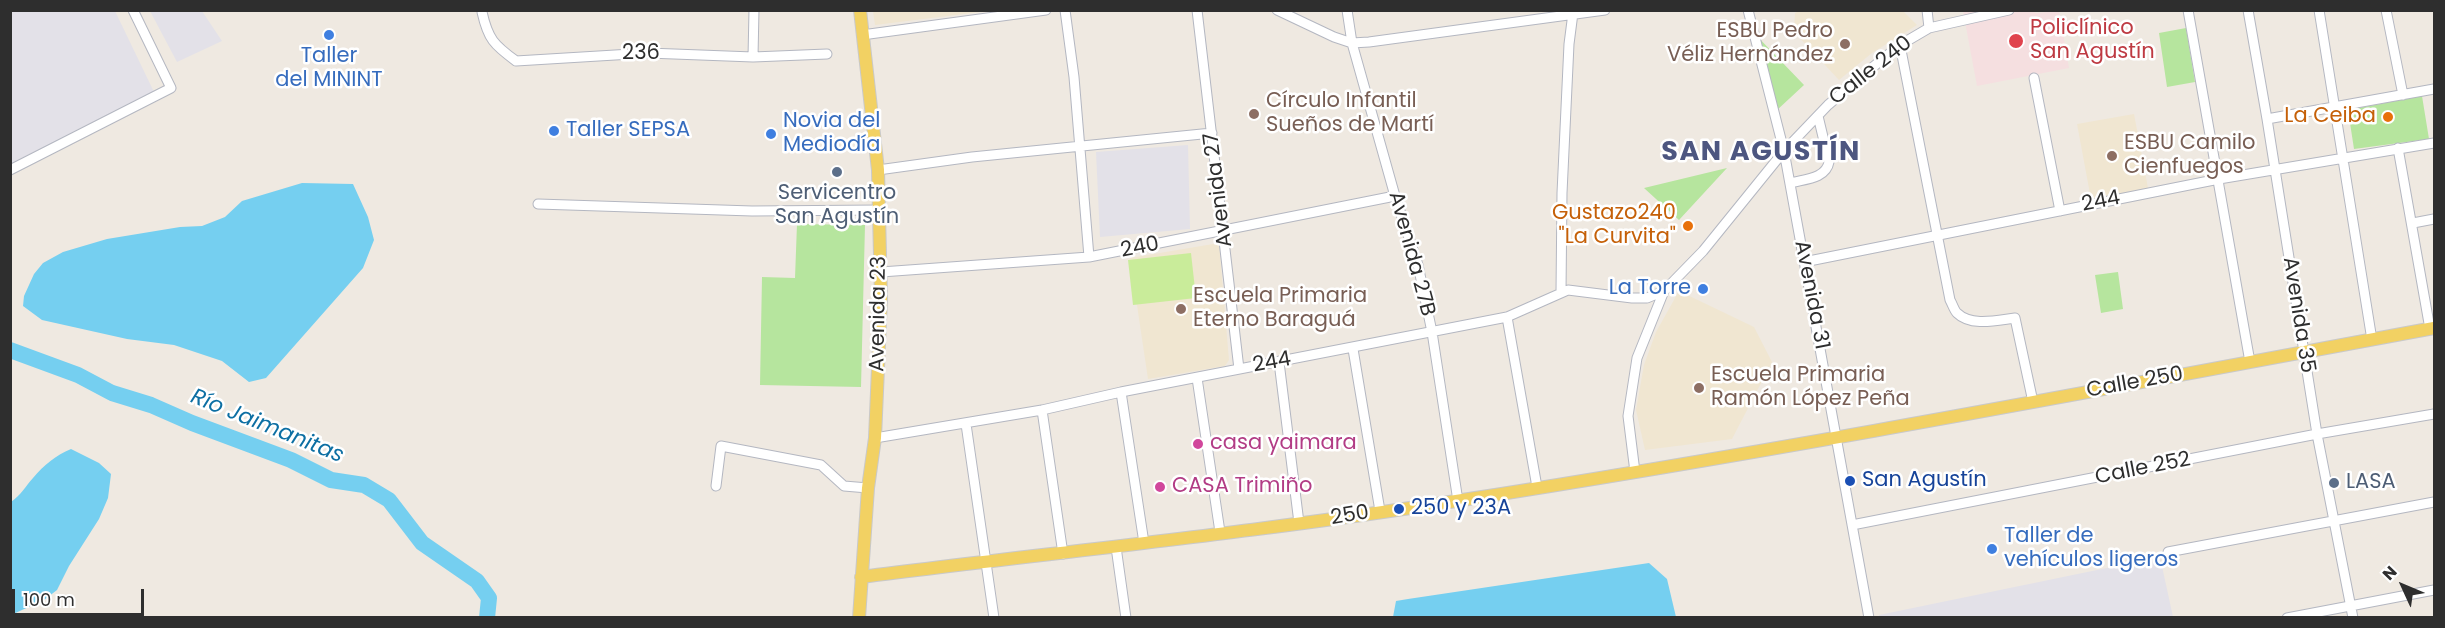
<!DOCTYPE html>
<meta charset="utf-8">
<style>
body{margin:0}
#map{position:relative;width:2445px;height:628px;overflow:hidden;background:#efe9e1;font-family:Poppins,sans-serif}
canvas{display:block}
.frame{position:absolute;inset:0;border:12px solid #2e2e2e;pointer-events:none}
.north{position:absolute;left:2373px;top:556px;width:60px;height:60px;-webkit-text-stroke:4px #fff;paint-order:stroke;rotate:314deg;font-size:16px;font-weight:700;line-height:24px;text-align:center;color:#2e2e2e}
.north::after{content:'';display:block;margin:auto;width:21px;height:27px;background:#2e2e2e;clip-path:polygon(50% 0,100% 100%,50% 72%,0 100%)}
.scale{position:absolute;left:12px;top:589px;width:132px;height:27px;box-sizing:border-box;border:3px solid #2e2e2e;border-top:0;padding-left:8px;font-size:18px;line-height:21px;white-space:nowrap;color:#2e2e2e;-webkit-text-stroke:4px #fff;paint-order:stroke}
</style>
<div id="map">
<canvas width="2445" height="628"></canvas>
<div class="frame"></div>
<div class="north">N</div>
<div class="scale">100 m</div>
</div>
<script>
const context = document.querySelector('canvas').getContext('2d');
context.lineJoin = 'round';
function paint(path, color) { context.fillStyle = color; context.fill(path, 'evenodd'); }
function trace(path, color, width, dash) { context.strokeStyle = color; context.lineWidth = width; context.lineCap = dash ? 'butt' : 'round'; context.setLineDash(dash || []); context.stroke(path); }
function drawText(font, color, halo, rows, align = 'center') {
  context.font = font + ' Poppins,sans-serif'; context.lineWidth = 5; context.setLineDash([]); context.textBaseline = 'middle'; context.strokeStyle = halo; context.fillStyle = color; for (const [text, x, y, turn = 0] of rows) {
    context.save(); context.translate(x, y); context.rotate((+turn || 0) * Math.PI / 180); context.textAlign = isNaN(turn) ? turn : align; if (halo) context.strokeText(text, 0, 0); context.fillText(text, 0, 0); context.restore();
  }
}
const industrial = new Path2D(`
 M11,11H115L154,92L11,164Z
 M150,11H202L222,41L177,62Z
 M1188,145L1190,229L1100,237L1096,152Z
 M2160,557L2173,617H1879V615Z`);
const education = new Path2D(`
 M873,11V10L988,11L875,25Z
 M1799,11H1903L1917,25L1872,53L1839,80L1794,32L1795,13Z
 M2134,114L2148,188L2091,199L2077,124Z
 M1219,243L1229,360L1225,366L1148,379L1130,258Z
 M1679,291L1754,327L1772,362L1732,439L1645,450L1636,410L1644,365L1656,332Z`);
const medical = new Path2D(`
 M2034,10L2035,13L2059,11L2069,68L1977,86L1963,11Z`);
const green = new Path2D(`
 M2186,28L2195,82L2167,87L2159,33Z
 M1755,34L1804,85L1776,111Z
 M2422,96L2429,139L2354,149L2348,110Z
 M1727,168L1679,220L1644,188Z
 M797,224L865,225L861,387L760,385L762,277L795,278Z
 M2118,272L2123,309L2101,313L2095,275Z`);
const pitch = new Path2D(`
 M1191,253L1196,298L1133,305L1128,260Z`);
const water = new Path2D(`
 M302,183L353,184L368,217L374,240L363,268L266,378L249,382L222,361L174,345L127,339L42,320L23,306L24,296L34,274L43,263L63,252L107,239L180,227L202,226L225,217L242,201Z
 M71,449L99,463L111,474L108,498L99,519L69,566L57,590L44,600L11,615V502C21,495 25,487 33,478C44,465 56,455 71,449Z
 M1649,563L1667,579L1676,617H1393L1396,601L1408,599Z`);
const river = new Path2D(`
 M10,350L78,375L112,393L151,405L192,423L291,460L331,480L364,485L389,500L422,543L477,581L489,598L487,618`);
const minor = new Path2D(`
 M1065,10L1074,77L1089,257
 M1197,10L1239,369
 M1277,10L1334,37L1352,43L1369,42L1605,10
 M1347,10L1352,43L1395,196L1418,265L1432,332L1458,501
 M1748,10L1784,151L1869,618
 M1927,10L1929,28
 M2188,10L2250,362
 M2248,10L2267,119L2317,434L2353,618
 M2319,10L2372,340
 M2386,10L2403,95
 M482,12C488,39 494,45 516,61L648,53L753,57L827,54
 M862,35L1046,10
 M1900,45L1950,300C1952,303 1954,310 1957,313C1971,327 1998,320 2015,318L2033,402
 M753,57L754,10
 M2034,78L2060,211
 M2267,119L2434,89
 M2398,148L2430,329
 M10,170L171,88L133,10
 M878,170L972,157L1212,133
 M1790,183C1804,179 1826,179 1829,162L1818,116
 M538,204L752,211L880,210
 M2413,223L2434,219
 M1804,262L2219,179L2434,143
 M881,272L1089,257L1395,196
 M1561,292L1562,193L1569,44L1573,13
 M1507,317L1537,487
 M1353,349L1380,511
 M1279,362L1299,523
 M1197,378L1220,532
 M1121,392L1144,543
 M1042,410L1063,554
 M966,424L994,618
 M875,438L1042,410L1121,392L1507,317L1568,290L1632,298H1647L1664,291L1703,251L1784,151L1828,105L1868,71L1900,45L1929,28L2009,10
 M1635,472L1628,416L1637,358L1664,291
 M716,486L721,446L821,465L844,486L868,488
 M1852,525L2317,434L2434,414
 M1116,547L1126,618
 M2168,552L2434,502
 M2287,618L2434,590`);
const major = new Path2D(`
 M861,577C1059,552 1259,532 1456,501C1784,450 2109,388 2434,328
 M859,618L868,488L875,438L881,298L878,170L860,10`);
const markers = [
 [329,35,6,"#3f7fe0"],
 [2016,41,8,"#e0444e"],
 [1845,44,6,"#8d6e63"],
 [1254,114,6,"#8d6e63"],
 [2388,117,6,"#e8710a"],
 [554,131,6,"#3f7fe0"],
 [771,134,6,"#3f7fe0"],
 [2112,156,6,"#8d6e63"],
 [837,172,6,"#5c6f8a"],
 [1688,226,6,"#e8710a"],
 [1703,289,6,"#3f7fe0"],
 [1181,309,6,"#8d6e63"],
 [1699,388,6,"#8d6e63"],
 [1198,444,6,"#d1479c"],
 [1850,481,6,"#1a4fb4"],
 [2334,483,6,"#5c6f8a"],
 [1160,487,6,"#d1479c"],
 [1399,509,6,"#1a4fb4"],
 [1992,549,6,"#3f7fe0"]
];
const healthNames = [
 ["Policlínico",2030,29],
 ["San Agustín",2030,53]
];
const educationNames = [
 ["ESBU Pedro",1833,32,"right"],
 ["Véliz Hernández",1833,56,"right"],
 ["Círculo Infantil",1266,102],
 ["Sueños de Martí",1266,126],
 ["ESBU Camilo",2124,144],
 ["Cienfuegos",2124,168],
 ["Escuela Primaria",1193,297],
 ["Eterno Baraguá",1193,321],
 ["Escuela Primaria",1711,376],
 ["Ramón López Peña",1711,400]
];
const streetNames = [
 ["236",641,54],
 ["Calle 240",1871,71,-38],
 ["Avenida 27",1219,190,-97],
 ["244",2101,202,-11],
 ["240",1140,248,-11],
 ["Avenida 27B",1411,254,75],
 ["Avenida 31",1811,295,79],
 ["Avenida 23",879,314,-89],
 ["Avenida 35",2298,315,81],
 ["244",1272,363,-10],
 ["Calle 250",2135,383,-10],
 ["Calle 252",2143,469,-11],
 ["250",1350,516,-9]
];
const shopNames = [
 ["Taller",329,57,"center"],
 ["del MININT",329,81,"center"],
 ["Novia del",783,122],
 ["Mediodía",783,146],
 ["Taller SEPSA",566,131],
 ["La Torre",1691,289,"right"],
 ["Taller de",2004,537],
 ["vehículos ligeros",2004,561]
];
const foodNames = [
 ["La Ceiba",2376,117],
 ["Gustazo240",1676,214],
 ["\"La Curvita\"",1676,238]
];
const serviceNames = [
 ["Servicentro",837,194],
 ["San Agustín",837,218],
 ["LASA",2346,483,"left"]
];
const hotelNames = [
 ["casa yaimara",1210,444],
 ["CASA Trimiño",1172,487]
];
const transitNames = [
 ["San Agustín",1862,481],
 ["250 y 23A",1411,509]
];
const waterNames = [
 ["Río Jaimanitas",267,427,22]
];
const districtNames = [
 ["SAN AGUSTÍN",1761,153]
];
paint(industrial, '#e3e1e8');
paint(education, '#f0e6d1');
paint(medical, '#f5dfe0');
paint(green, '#b6e59e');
paint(pitch, '#c9ec9a');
paint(water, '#75cff0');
trace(river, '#75cff0', 16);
trace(minor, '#b4b7c1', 11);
trace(major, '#c9c9c9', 14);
trace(minor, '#fff', 9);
trace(major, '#f2d163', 12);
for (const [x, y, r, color] of markers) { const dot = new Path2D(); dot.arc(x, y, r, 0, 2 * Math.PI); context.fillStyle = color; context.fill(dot); trace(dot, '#fff', 2); }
drawText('21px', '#be3a42', '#fff', healthNames, 'left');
drawText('21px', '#785e54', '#fff', educationNames, 'left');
drawText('21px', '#2e2e2e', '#fff', streetNames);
drawText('21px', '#366cbe', '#fff', shopNames, 'left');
drawText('21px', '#c56008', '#fff', foodNames, 'right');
drawText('21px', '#4e5e75', '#fff', serviceNames);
drawText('21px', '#b23c85', '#fff', hotelNames, 'left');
drawText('21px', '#164399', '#fff', transitNames, 'left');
drawText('italic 22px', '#0d6fa3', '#fff', waterNames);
context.letterSpacing = '1.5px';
drawText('bold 27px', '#4d5680', '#fff', districtNames);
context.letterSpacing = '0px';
</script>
